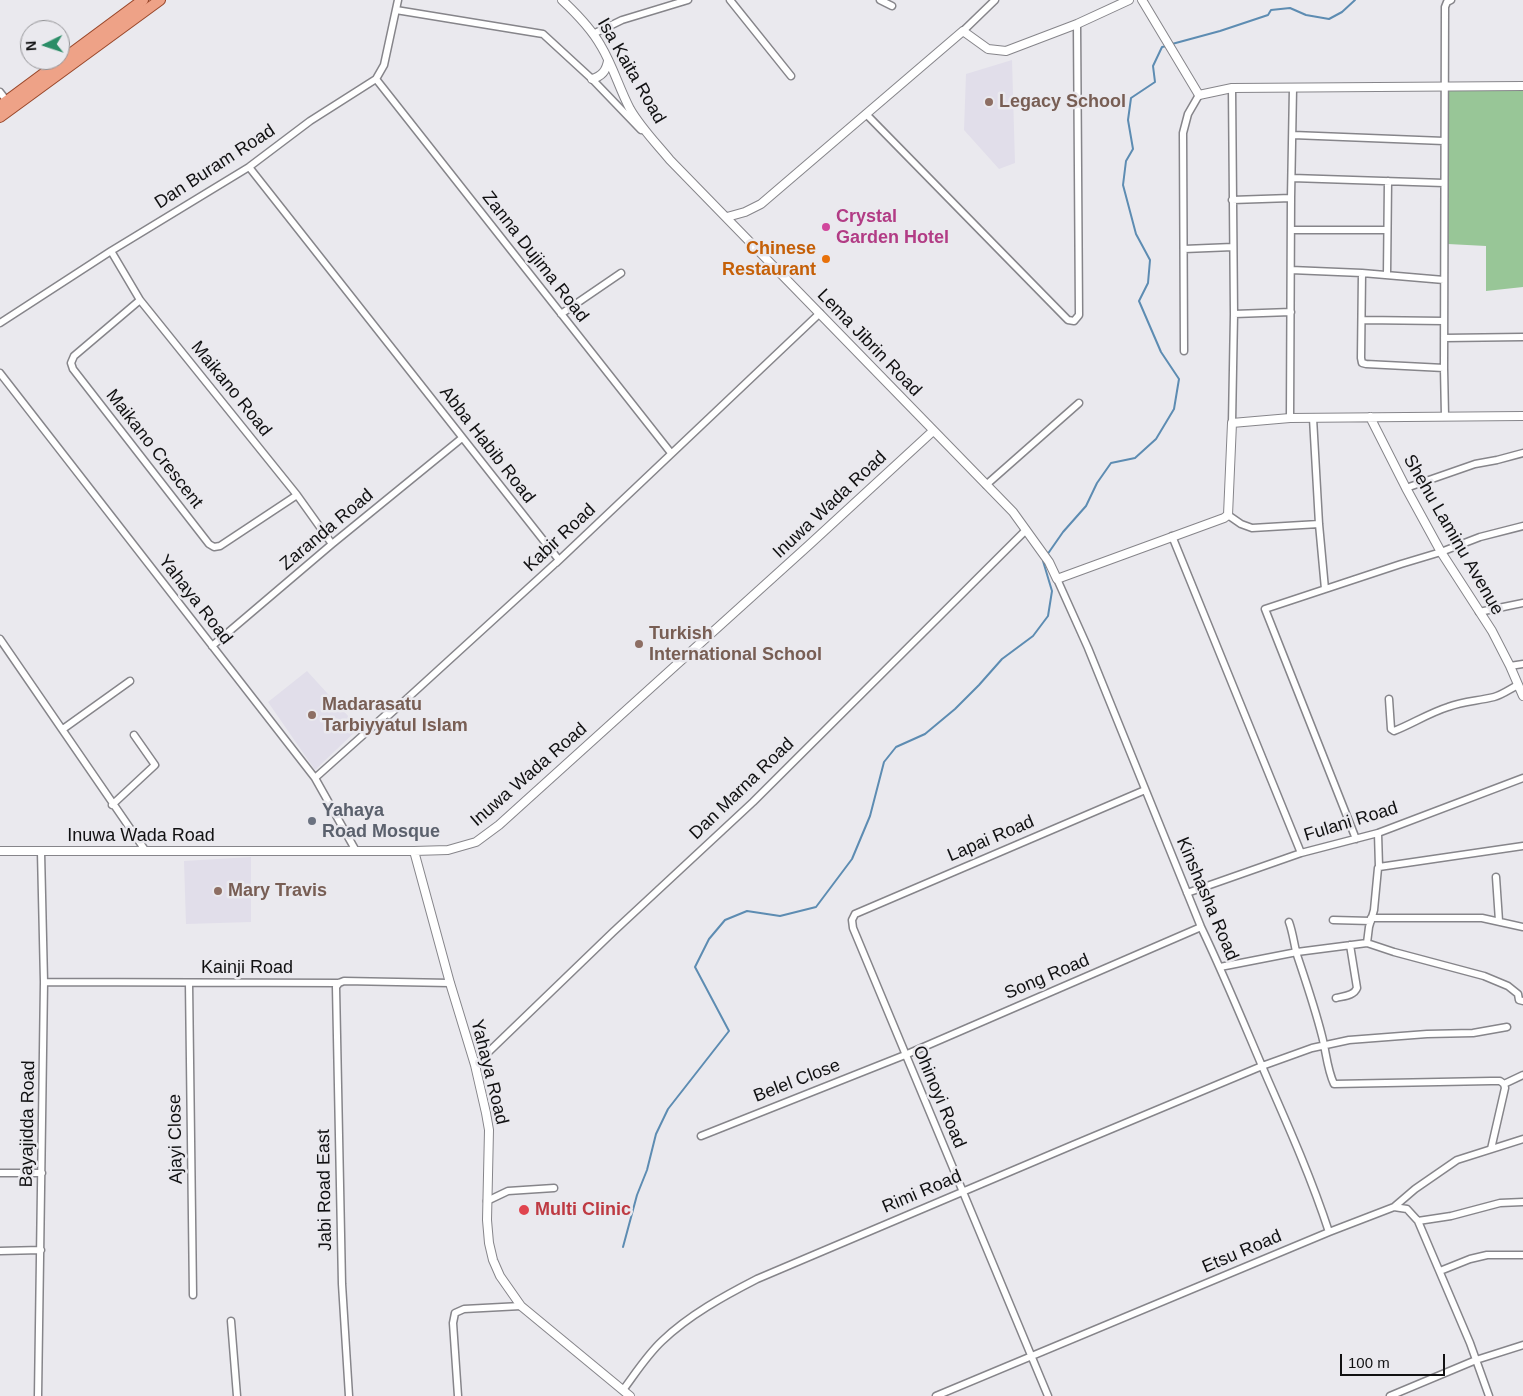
<!DOCTYPE html>
<style>
body{margin:0}
#map{position:relative;width:1523px;height:1396px;overflow:hidden;background:#eae9ee;font-family:Arial,sans-serif}
canvas{display:block}
.north{position:absolute;left:20px;top:20px;width:50px;height:50px;box-sizing:border-box;background:#eae9ee;border:1px solid #939396;border-radius:50%;rotate:266deg;font-size:14px;font-weight:700;line-height:20px;text-align:center;color:#111112}
.north::after{content:'';display:block;margin:auto;width:18px;height:22px;background:#2b8d67;clip-path:polygon(50% 0,100% 100%,50% 72%,0 100%)}
.scale{position:absolute;left:1340px;top:1354px;width:105px;height:22px;box-sizing:border-box;border:2px solid #111112;border-top:0;padding-left:6px;font-size:15px;line-height:18px;white-space:nowrap;color:#111112;-webkit-text-stroke:4px #eae9ee;paint-order:stroke}
</style>
<div id="map">
<canvas width="1523" height="1396"></canvas>
<div class="north">N</div>
<div class="scale">100 m</div>
</div>
<script>
const context = document.querySelector('canvas').getContext('2d');
context.lineJoin = 'round';
function paint(path, color) { context.fillStyle = color; context.fill(path, 'evenodd'); }
function trace(path, color, width, dash) { context.strokeStyle = color; context.lineWidth = width; context.lineCap = dash ? 'butt' : 'round'; context.setLineDash(dash || []); context.stroke(path); }
function drawText(font, color, halo, rows, align = 'center') {
  context.font = font + ' Arial,sans-serif'; context.lineWidth = 5; context.setLineDash([]); context.textBaseline = 'middle'; context.strokeStyle = halo; context.fillStyle = color; for (const [text, x, y, turn = 0] of rows) {
    context.save(); context.translate(x, y); context.rotate((+turn || 0) * Math.PI / 180); context.textAlign = isNaN(turn) ? turn : align; if (halo) context.strokeText(text, 0, 0); context.fillText(text, 0, 0); context.restore();
  }
}
const built = new Path2D(`
 M1012,60L1015,163L999,169L964,130L966,74Z
 M307,671L359,728L315,770L268,702Z
 M251,857V922L186,924L184,861Z`);
const green = new Path2D(`
 M1449,91H1523V287L1486,291V246L1448,244Z`);
const stream = new Path2D(`
 M1172,44L1220,31L1268,15L1271,10L1290,8L1306,15L1329,19L1342,12L1355,0
 M1047,555L1063,532L1086,506L1097,483L1111,463L1135,458L1156,439L1174,409L1179,379L1161,352L1139,301L1148,283L1150,260L1136,234L1123,185L1126,161L1133,149L1128,120L1131,98L1155,82L1153,66L1162,47L1167,46
 M623,1247L637,1195L647,1170L656,1134L668,1109L729,1031L695,967L709,939L725,920L747,911L780,916L816,907L852,859L870,816L884,762L896,747L925,734L955,709L979,685L1002,659L1033,636L1048,616L1052,591L1043,561L1045,559`);
const minor = new Path2D(`
 M730,0L791,76
 M880,0L892,6
 M396,10L543,34L592,79L641,130
 M963,31L995,0
 M593,34L622,20L688,0
 M376,79L671,453
 M1232,88L1234,314L1232,423
 M0,92L7,101
 M866,114L1068,320L1074,321L1079,315L1077,24
 M1293,135L1444,141
 M249,167L559,560L389,715
 M1292,178L1444,183
 M1232,200L1291,198
 M1292,230H1387
 M1184,249L1233,247
 M111,251L140,300L297,495L332,544
 M1291,270L1362,273L1444,280
 M1362,273L1361,358L1362,363L1366,364L1444,368
 M1387,275L1388,181
 M140,300L74,356L71,363L73,369L209,544L214,547L220,546L297,495
 M561,314L621,273
 M1234,314L1291,312
 M1362,320L1444,321
 M0,323L111,251L249,167L310,121L376,79L384,65L398,0
 M1444,338L1523,337
 M1184,351L1183,133L1188,114L1199,95
 M0,373L315,778L356,851
 M1445,416L1444,368L1445,7L1447,2L1451,0
 M1290,418L1291,198L1293,88
 M1313,418L1319,524L1325,589
 M986,485L1079,403
 M1406,488L1475,464L1497,460L1523,453
 M1228,515L1241,524L1252,528L1319,524
 M1172,536L1301,853
 M556,563L820,313
 M1057,579L1088,648L1201,927C1225,977 1246,1029 1268,1080C1290,1130 1312,1180 1329,1232
 M1479,612L1523,603
 M0,639L145,850
 M212,646L332,544L462,438
 M1510,666L1523,664
 M1389,699L1391,729L1394,731C1412,724 1429,713 1448,707C1463,701 1478,701 1494,697C1502,695 1510,689 1518,685
 M63,729L130,681
 M315,778L390,711
 M112,805L155,765L134,735
 M1356,839L1265,609L1401,564L1441,552L1480,537L1523,526
 M1379,867L1523,846
 M1496,877L1499,921
 M1187,893L1301,853L1378,833L1523,778
 M1371,918H1482L1523,927
 M1333,920L1371,921
 M1289,922C1293,933 1294,944 1297,955C1306,982 1315,1008 1322,1036C1326,1051 1327,1069 1334,1084L1491,1081H1500L1504,1084L1523,1075
 M1367,943L1369,927L1374,910L1378,868L1379,867L1378,833
 M1220,967L1297,952L1367,943L1394,952L1484,976L1508,986L1518,994L1519,1000L1523,1001
 M44,982L339,983L344,981L450,983
 M189,983L193,1295
 M339,983L336,987L342,1284L349,1396
 M1336,998C1343,996 1354,996 1357,988L1350,945
 M475,1065L613,932L753,802L1026,530
 M701,1136L905,1055L1201,927
 M1491,1149L1505,1088L1504,1084
 M0,1173H42
 M487,1201L508,1191L554,1188
 M1394,1207L1415,1189L1457,1160L1523,1139
 M1418,1221L1451,1216L1500,1203L1523,1202
 M0,1251L41,1250
 M1440,1271L1470,1259L1487,1255H1523
 M231,1321L237,1396
 M623,1390C635,1374 647,1355 662,1341C689,1315 724,1296 757,1279L1073,1145L1262,1066L1312,1048L1349,1040L1427,1034L1473,1033L1507,1027
 M38,1396L44,982L41,852
 M458,1396L453,1323L455,1313L464,1309L521,1306
 M936,1396L1329,1232L1394,1207L1407,1209L1418,1221L1470,1343L1489,1396
 M1048,1396L853,928L852,920L855,914L1145,790
 M1390,1396L1476,1360L1523,1345`);
const tertiary = new Path2D(`
 M562,0C577,14 591,28 601,46C613,66 619,88 630,109C641,128 656,143 670,160L1013,512L1049,562L1057,579L1224,518L1228,515L1232,423L1290,418L1523,416
 M1142,0L1199,95L1232,88L1523,86
 M592,79C602,76 606,71 608,61
 M727,217L745,212L761,204L963,31L988,49L1006,51L1077,24L1129,0
 M1370,417L1406,488L1441,552L1492,631L1510,666L1523,696
 M0,851H414L448,850L476,842L499,825L809,545L933,431
 M414,851L450,983L475,1065L486,1113L489,1130L487,1220L489,1243L493,1260L500,1276L521,1306L630,1396`);
const primary = new Path2D(`
 M0,106L143,0
 M0,117L160,0`);
const markers = [
 [989,102,5,"#8d6e63"],
 [826,227,5,"#d1479c"],
 [826,259,5,"#e8710a"],
 [639,644,5,"#8d6e63"],
 [312,715,5,"#8d6e63"],
 [312,821,5,"#6b7280"],
 [218,891,5,"#8d6e63"],
 [524,1210,6,"#e0444e"]
];
const streetNames = [
 ["Isa Kaita Road",631,71,60],
 ["Dan Buram Road",215,167,-33],
 ["Zanna Dujima Road",535,257,52],
 ["Lema Jibrin Road",869,343,46],
 ["Maikano Road",231,389,51],
 ["Abba Habib Road",487,445,52],
 ["Maikano Crescent",154,449,52],
 ["Inuwa Wada Road",830,505,-43],
 ["Zaranda Road",327,530,-40],
 ["Shehu Laminu Avenue",1453,535,60],
 ["Kabir Road",560,538,-43],
 ["Yahaya Road",195,600,52],
 ["Inuwa Wada Road",529,775,-41],
 ["Dan Marna Road",742,789,-44],
 ["Fulani Road",1351,822,-17],
 ["Inuwa Wada Road",141,836],
 ["Lapai Road",991,839,-23],
 ["Kinshasha Road",1207,899,67],
 ["Kainji Road",247,968],
 ["Song Road",1047,977,-23],
 ["Yahaya Road",489,1072,76],
 ["Belel Close",797,1081,-21],
 ["Ohinoyi Road",939,1097,67],
 ["Bayajidda Road",28,1124,-89],
 ["Ajayi Close",176,1139,-91],
 ["Jabi Road East",325,1190,-91],
 ["Rimi Road",922,1192,-23],
 ["Etsu Road",1242,1252,-23]
];
const educationNames = [
 ["Legacy School",999,102],
 ["Turkish",649,634],
 ["International School",649,655],
 ["Madarasatu",322,705],
 ["Tarbiyyatul Islam",322,726],
 ["Mary Travis",228,891]
];
const hotelNames = [
 ["Crystal",836,217],
 ["Garden Hotel",836,238]
];
const foodNames = [
 ["Chinese",816,249],
 ["Restaurant",816,270]
];
const worshipNames = [
 ["Yahaya",322,811],
 ["Road Mosque",322,832]
];
const healthNames = [
 ["Multi Clinic",535,1210]
];
paint(built, '#e1deea');
paint(green, '#98c697');
trace(stream, '#5d8cb2', 2);
trace(minor, '#86858a', 9);
trace(tertiary, '#86858a', 10);
trace(primary, '#99472a', 12);
trace(minor, '#fff', 6);
trace(tertiary, '#fff', 8);
trace(primary, '#eea287', 10);
for (const [x, y, r, color] of markers) { const dot = new Path2D(); dot.arc(x, y, r, 0, 2 * Math.PI); context.fillStyle = color; context.fill(dot); trace(dot, '#eae9ee', 2); }
drawText('18px', '#111112', '#eae9ee', streetNames);
drawText('bold 18px', '#785e54', '#eae9ee', educationNames, 'left');
drawText('bold 18px', '#b23c85', '#eae9ee', hotelNames, 'left');
drawText('bold 18px', '#c56008', '#eae9ee', foodNames, 'right');
drawText('bold 18px', '#5b616d', '#eae9ee', worshipNames, 'left');
drawText('bold 18px', '#be3a42', '#eae9ee', healthNames, 'left');
</script>
